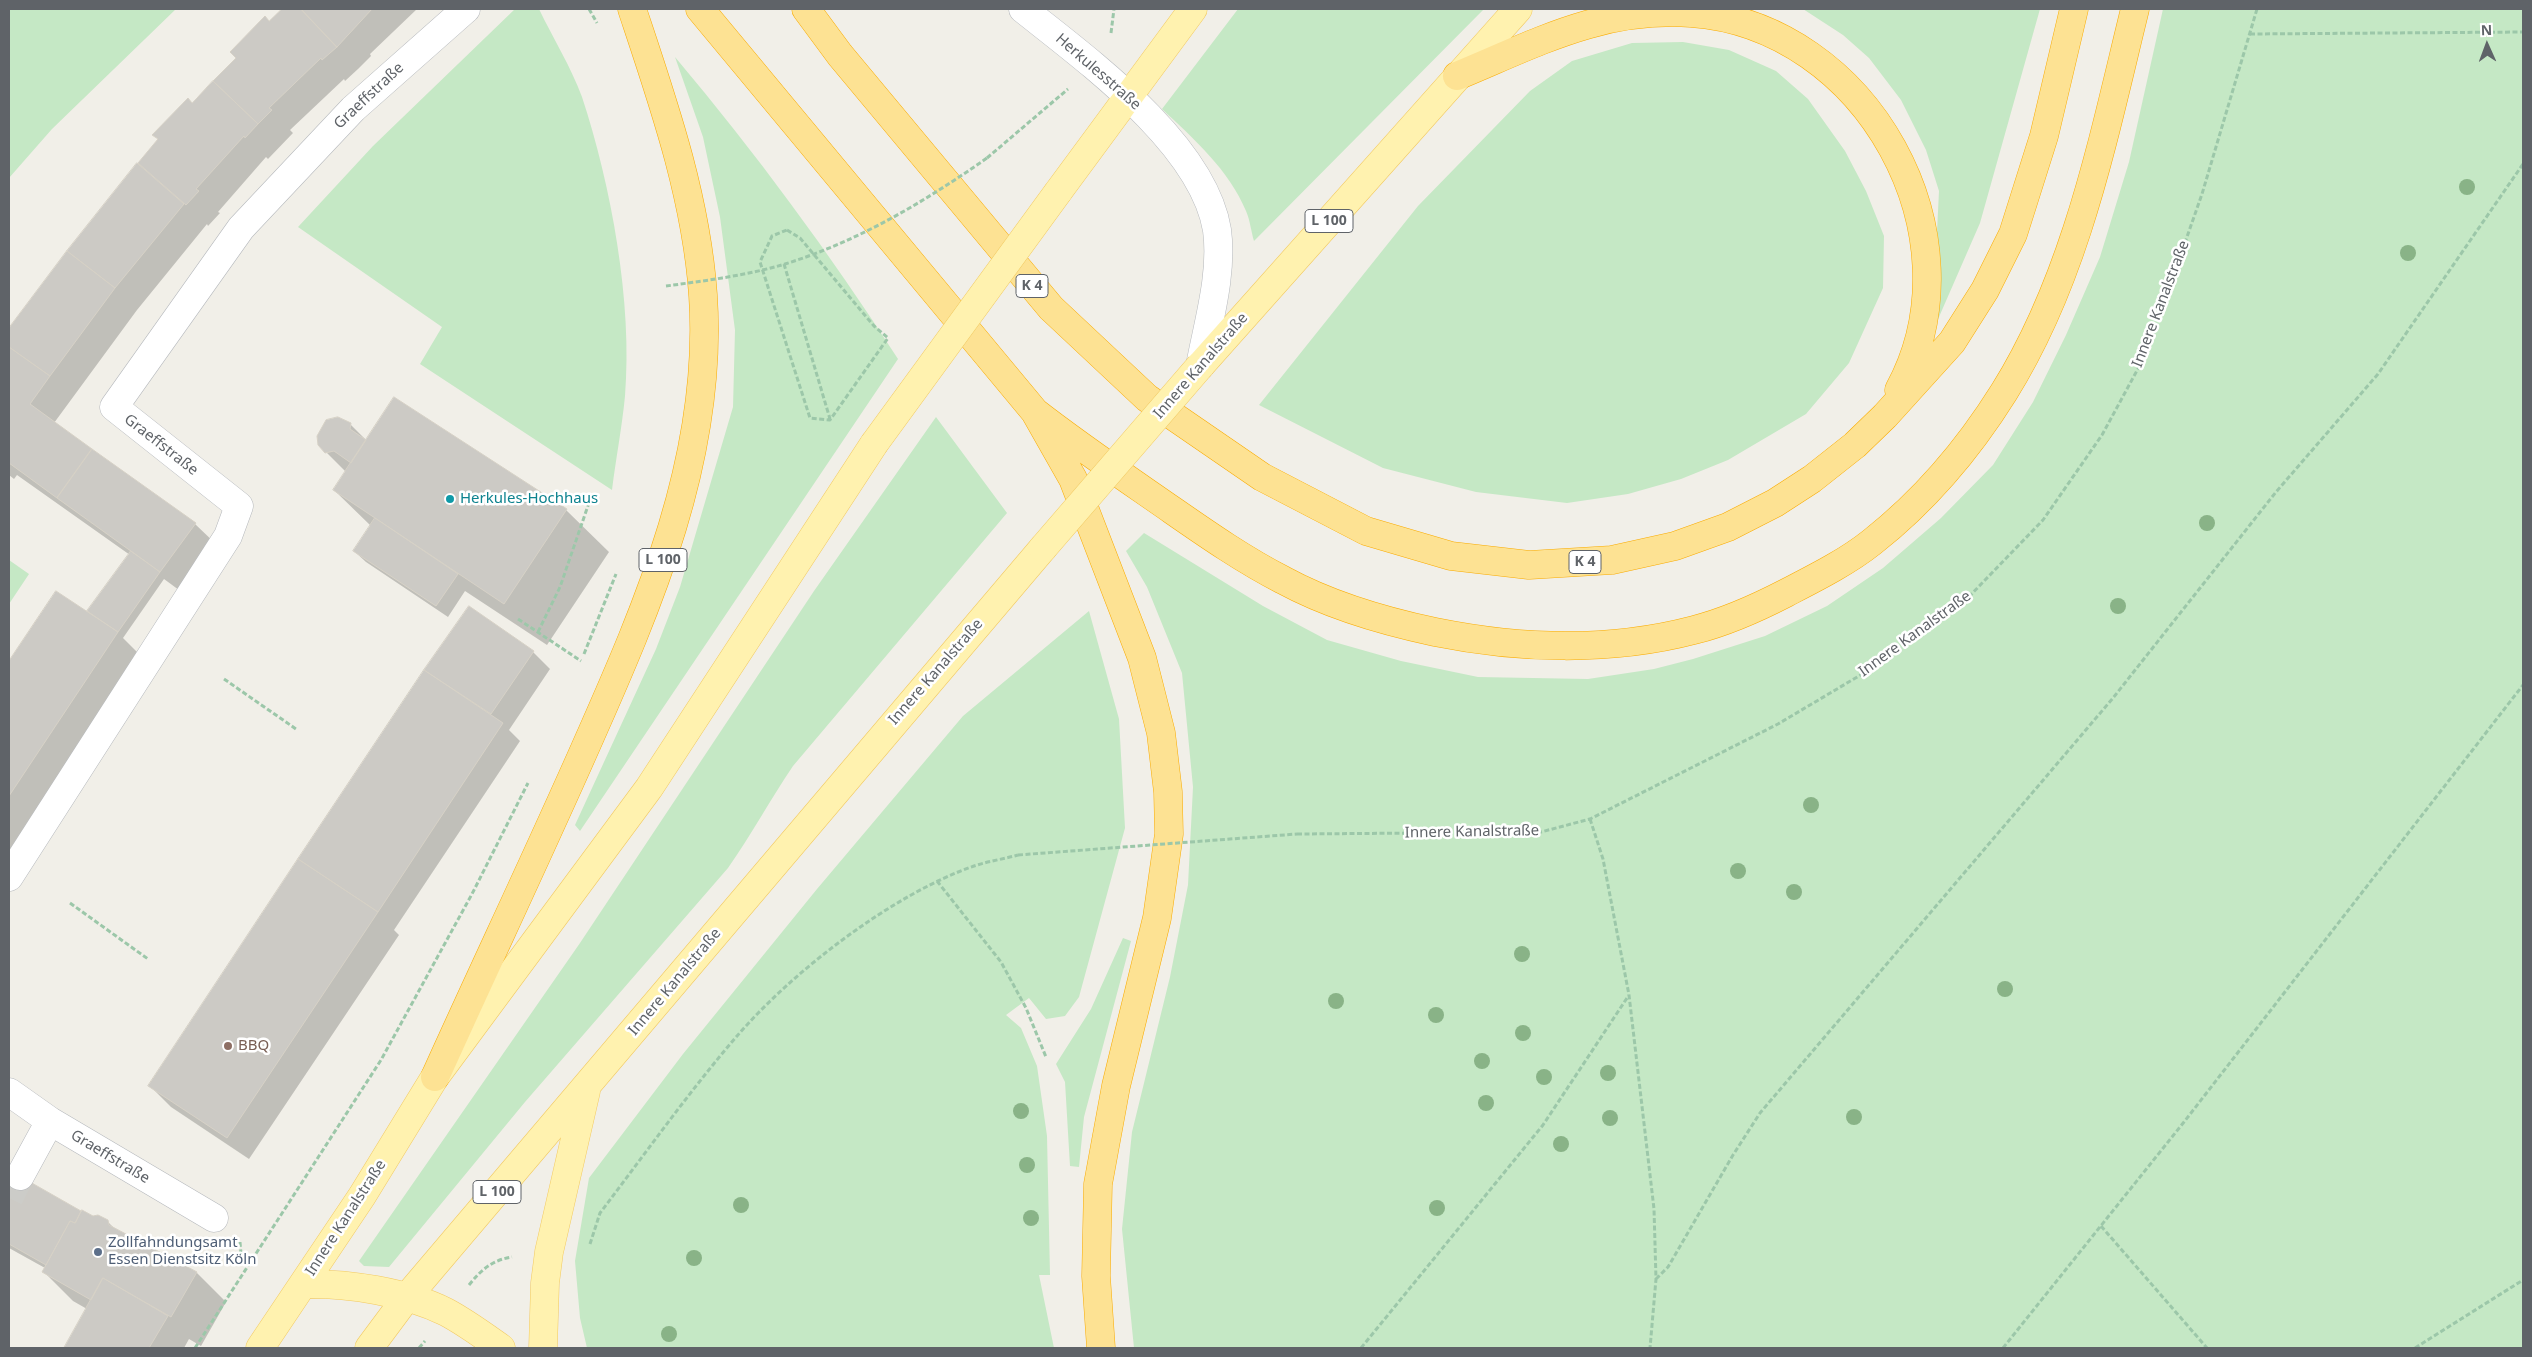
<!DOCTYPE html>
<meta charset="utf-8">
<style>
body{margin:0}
#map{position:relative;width:2532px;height:1357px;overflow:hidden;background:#f1efe8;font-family:"Noto Sans",sans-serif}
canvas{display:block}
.frame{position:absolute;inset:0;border:10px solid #5f6368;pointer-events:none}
.north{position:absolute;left:2462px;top:20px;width:50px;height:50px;-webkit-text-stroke:4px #fff;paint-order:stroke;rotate:358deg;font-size:14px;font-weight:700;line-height:20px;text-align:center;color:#5f6368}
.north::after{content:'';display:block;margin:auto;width:18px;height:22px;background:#5f6368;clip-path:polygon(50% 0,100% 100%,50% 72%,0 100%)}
</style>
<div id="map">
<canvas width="2532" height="1357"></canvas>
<div class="frame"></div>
<div class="north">N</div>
</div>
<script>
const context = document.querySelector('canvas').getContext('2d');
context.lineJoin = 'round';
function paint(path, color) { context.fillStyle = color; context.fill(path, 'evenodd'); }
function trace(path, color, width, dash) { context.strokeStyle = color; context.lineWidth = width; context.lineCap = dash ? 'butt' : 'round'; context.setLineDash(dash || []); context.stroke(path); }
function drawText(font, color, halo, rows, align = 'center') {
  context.font = font + ' "Noto Sans",sans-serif'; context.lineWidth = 5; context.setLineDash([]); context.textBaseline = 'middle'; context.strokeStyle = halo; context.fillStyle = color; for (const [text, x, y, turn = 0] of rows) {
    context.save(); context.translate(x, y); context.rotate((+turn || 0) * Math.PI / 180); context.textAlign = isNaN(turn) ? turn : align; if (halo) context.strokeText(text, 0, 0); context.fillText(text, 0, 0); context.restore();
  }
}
const green = new Path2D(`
 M9,9H176L52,129L9,178Z
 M515,9H539C553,38 571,67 582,97C611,185 633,303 625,396C622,427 616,458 612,490L420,364L442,327L298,227L373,146Z
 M1238,9H1484L1254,241C1251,231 1250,220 1246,211C1229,170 1194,139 1162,109Z
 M1803,9H2040L1980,223L1932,333L1939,191L1926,150L1901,100L1869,58L1843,35Z
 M2163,9H2523V1348H1134L1122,1229L1132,1132L1170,977L1188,885L1193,787L1182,673L1147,587L1126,551L1144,533L1263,606L1327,640L1401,661L1478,677L1588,679L1654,669L1693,659L1765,636L1827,606L1883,568L1941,518L1993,465L2033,402L2066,335L2100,257L2129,162Z
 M1683,42L1729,50L1776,71L1808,99L1845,151L1866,191L1884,236L1883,288L1849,363L1806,414L1728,460L1681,479L1628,494L1567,503L1476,492L1383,468L1259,405L1418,206L1530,91L1572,61L1632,43Z
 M675,57C756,153 830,254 898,359L580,831L575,825L656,649L680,587L733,407L735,330L720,217L703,137Z
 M936,417L1007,513L793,766C770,800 751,835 728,868L525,1102L389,1267L364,1266L359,1261L580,943L814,591Z
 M9,560L29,574L9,604Z
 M1089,611L1119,719L1125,828L1079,997L1065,1016L1046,1019L1029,998L1006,1015L1021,1028L1037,1066L1047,1136L1050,1275H1039L1054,1348H587L580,1318L575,1261L589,1178L683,1054L817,889L963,716Z
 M1123,938L1131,941L1084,1117L1079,1167L1070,1166L1065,1082L1056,1064L1091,1009Z`);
const shadow = new Path2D(`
 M284,9H417L370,54L371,56L358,69L345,81L344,79L290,130L293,133L268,159L266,157L218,212L220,213L208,226L207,224L137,310L54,423L195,524L217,545L183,593L164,579L123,638L147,662L9,869V664L56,592L88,613L130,555L17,475L14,479L9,475V329L138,164Z
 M350,424L367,441L566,510L609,552L547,645L465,591L448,617L366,562L354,551L371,526L334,490L346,472L326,452Z
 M533,652L550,669L509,730L520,741L394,930L399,935L249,1159L171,1107L149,1085L425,670Z
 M9,1171L81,1213L107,1221L117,1231L197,1273L226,1302L201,1346L189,1339L184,1348H65L87,1309L73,1301L43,1271L45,1268L9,1248Z`);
const building = new Path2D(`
 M282,9H301L337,47L322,60L321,58L269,108L272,110L258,124L213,81L236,58L230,52L265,16L269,21Z
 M301,9H372L337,47Z
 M213,81L258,124L245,138L244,136L196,189L199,191L186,205L138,163L158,139L152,135L188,98L192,103Z
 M137,163L184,204L115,288L67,251Z
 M67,251L115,288L50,376L9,347V328Z
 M9,347L50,376L30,404L92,449L57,498L9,463Z
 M394,397L567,509L504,604L333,490Z
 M338,417L351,423L350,429L366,440L351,463L334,451L325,453L318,445L317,436L326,420Z
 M92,449L196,523L160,572L57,498Z
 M375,518L458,574L436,606L353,551Z
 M131,551L160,572L118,632L87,611Z
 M56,591L118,632L9,796V661Z
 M469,606L534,651L491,714L424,670Z
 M424,670L503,723L378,912L298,859Z
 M298,859L378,912L227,1138L148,1086Z
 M9,1170L81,1211L75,1223L70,1221L46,1265L9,1244Z
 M82,1210L93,1216L98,1215L108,1220L109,1225L197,1272L171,1317L103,1278L91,1300L42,1272L70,1221L75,1223Z
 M103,1278L168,1316L149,1348H64Z`);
const minorTunnel = new Path2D(`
 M9,1198L20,1176`);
const path = new Path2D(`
 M589,9L597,23
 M1111,33L1114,9
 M2250,34L2523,32
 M987,158L1068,89
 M787,230L800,238L874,326L888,338L830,420L810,418L760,262L772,236Z
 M784,264L830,419
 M518,619L581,661
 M538,632L560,587L591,497
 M584,654L616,574
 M224,679L296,729
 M1590,819L1603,859L1629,995L1654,1209L1656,1279L1650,1348
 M1297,834L1541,832L1590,819L1778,724L1874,667L1960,606L2043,520L2102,435L2146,354L2202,194L2257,9
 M937,881L1001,962L1026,1008L1046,1057
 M70,903L148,959
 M2101,1226L2207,1348
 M240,1242L241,1254L250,1262
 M590,1244L600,1213C645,1154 688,1093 737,1036C793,971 893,894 974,866C989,861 1004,859 1018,855
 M1656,1279L1668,1267L1733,1155L1760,1113L2113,698L2276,492L2378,374L2523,164
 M469,1285C481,1270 492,1260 512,1257
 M195,1348L381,1060L472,894L528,783
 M419,1348L425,1341
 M1361,1348L1543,1125L1629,995
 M2003,1348L2184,1122L2523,685
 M2415,1348L2523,1280`);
const minor = new Path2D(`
 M1023,9C1087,60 1203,144 1217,230C1223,274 1208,323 1200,366
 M9,877L228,536L239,506L114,407L241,228L353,109L466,9
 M9,1092L50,1121L214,1218
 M20,1176L50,1121`);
const major = new Path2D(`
 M1058,192L1193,9
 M1200,366L1518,9
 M303,1284C348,1283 406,1292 446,1312C465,1322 484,1336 501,1348
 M260,1348L362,1196L435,1077L649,788L874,444
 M369,1348L407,1297L1043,548
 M543,1348L545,1283L549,1252L586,1091`);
const highway = new Path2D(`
 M700,9L1035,412L1073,479L1142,658L1161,733L1168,792L1169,834L1157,918L1116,1086L1098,1184L1096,1276L1101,1348
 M806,9L840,55L1051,308L1147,398L1262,477L1366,531L1451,556L1529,565L1612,560L1675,546L1728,527L1775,503L1812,479L1855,445L1885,416L1952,342L1985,290L2013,234L2044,136L2074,9
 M1457,76C1537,43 1601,7 1691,13C1867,25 1983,236 1899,390
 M1035,412C1080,447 1126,478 1172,510C1208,535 1244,560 1283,580C1329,605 1383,621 1435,632C1519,649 1610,652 1694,630C1726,622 1757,608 1786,593C1815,578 1847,562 1872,542C1924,501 1969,448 2004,392C2076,277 2103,139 2135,9
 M435,1077C485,966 537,857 586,746C649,604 714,455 703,295C696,196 663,102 632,9`);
const pathBridge = new Path2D(`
 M666,286C704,281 749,275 785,264C859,241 924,202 987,158
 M1018,855L1297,834`);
const majorBridge = new Path2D(`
 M874,444L1058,192
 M1043,548L1200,366`);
const trees = [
 [2467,187],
 [2408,253],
 [2207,523],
 [2118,606],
 [1811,805],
 [1738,871],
 [1794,892],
 [1522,954],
 [2005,989],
 [1336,1001],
 [1436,1015],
 [1523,1033],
 [1482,1061],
 [1608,1073],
 [1544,1077],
 [1486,1103],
 [1021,1111],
 [1854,1117],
 [1610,1118],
 [1561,1144],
 [1027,1165],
 [741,1205],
 [1437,1208],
 [1031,1218],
 [694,1258],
 [669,1334]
];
const markers = [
 [450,499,5,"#0f9aa8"],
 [228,1046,5,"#8d6e63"],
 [98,1252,5,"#5c6f8a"]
];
const shields = [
 [1329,221,48],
 [1032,286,32],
 [663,560,48],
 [1585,562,32],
 [497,1192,48]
];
const shieldNames = [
 ["L 100",1329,221],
 ["K 4",1032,286],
 ["L 100",663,560],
 ["K 4",1585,562],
 ["L 100",497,1192]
];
const streetNames = [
 ["Herkulesstraße",1098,72,41],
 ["Graeffstraße",369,96,-43],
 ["Innere Kanalstraße",2161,304,-69],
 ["Innere Kanalstraße",1201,366,-49],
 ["Graeffstraße",161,445,38],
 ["Innere Kanalstraße",1915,634,-36],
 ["Innere Kanalstraße",936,672,-49],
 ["Innere Kanalstraße",1472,832,-1],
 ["Innere Kanalstraße",675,982,-50],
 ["Graeffstraße",110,1157,31],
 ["Innere Kanalstraße",346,1218,-57]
];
const cultureNames = [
 ["Herkules-Hochhaus",460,499]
];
const educationNames = [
 ["BBQ",238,1046]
];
const serviceNames = [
 ["Zollfahndungsamt",108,1243],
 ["Essen Dienstsitz Köln",108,1260]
];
paint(green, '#c5e8c5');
paint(shadow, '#0003');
paint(building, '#cccac5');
trace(building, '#d6d1c6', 1);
trace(minorTunnel, '#ccccc8', 28, [28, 14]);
trace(minor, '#b5b8bc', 29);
trace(major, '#f2c960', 29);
trace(highway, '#f9ab00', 29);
trace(path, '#9cc7a9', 3, [5, 2.5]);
trace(minor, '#fff', 28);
trace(major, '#fff2af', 28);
trace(highway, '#fde293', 28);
trace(majorBridge, '#f2c960', 29, []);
trace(pathBridge, '#9cc7a9', 3, [5, 2.5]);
trace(majorBridge, '#fff2af', 28);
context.fillStyle = '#89b387';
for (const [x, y] of trees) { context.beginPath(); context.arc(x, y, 8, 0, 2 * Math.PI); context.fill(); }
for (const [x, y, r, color] of markers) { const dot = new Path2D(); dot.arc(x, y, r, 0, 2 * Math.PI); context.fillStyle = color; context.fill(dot); trace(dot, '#fff', 2); }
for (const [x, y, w] of shields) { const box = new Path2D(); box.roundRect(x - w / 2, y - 11.5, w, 23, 4); context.fillStyle = '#fff'; context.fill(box); trace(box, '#5f6368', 1); }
drawText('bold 14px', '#5f6368', null, shieldNames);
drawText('15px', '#5f6368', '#fff', streetNames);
drawText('15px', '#0d838f', '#fff', cultureNames, 'left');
drawText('15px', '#785e54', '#fff', educationNames, 'left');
drawText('15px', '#4e5e75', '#fff', serviceNames, 'left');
</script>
